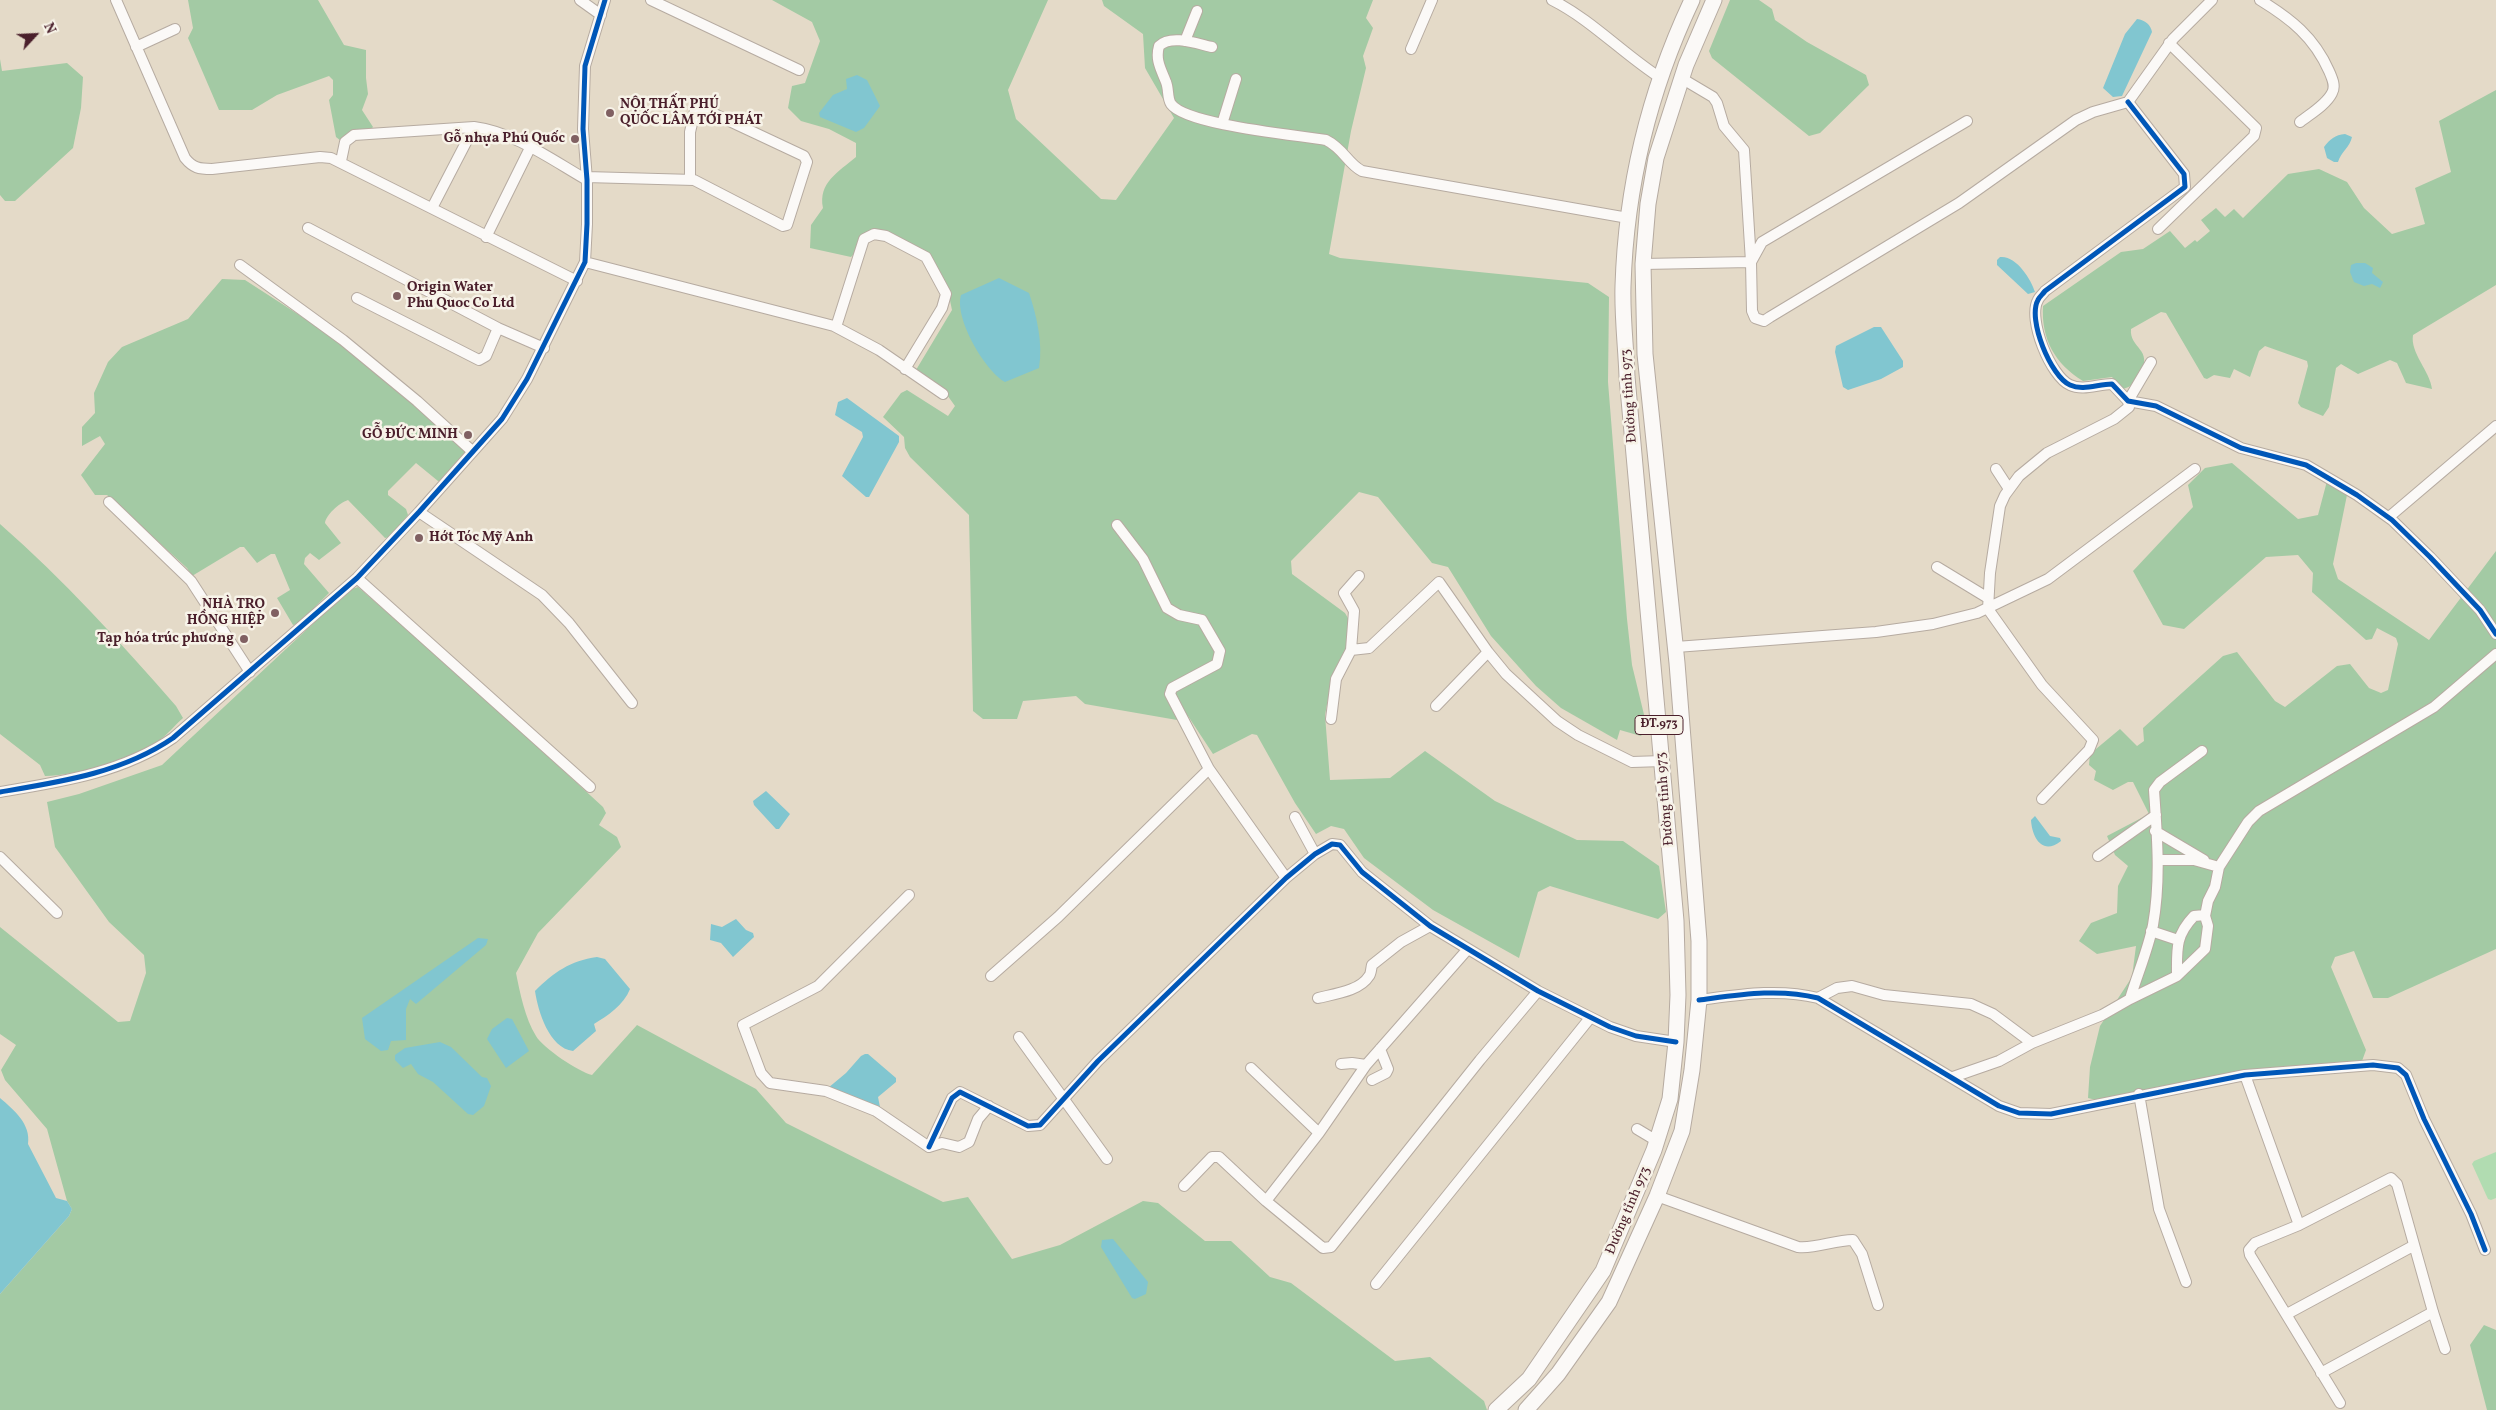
<!DOCTYPE html>
<meta charset="utf-8">
<style>
body{margin:0}
#map{position:relative;width:2496px;height:1410px;overflow:hidden;background:#e4dac8;font-family:Vollkorn,serif}
canvas{display:block}
.north{position:absolute;left:10px;top:10px;width:50px;height:50px;-webkit-text-stroke:4px #f7f3e8;paint-order:stroke;rotate:65deg;font-size:14px;font-weight:700;line-height:20px;text-align:center;color:#4a1f2b}
.north::after{content:'';display:block;margin:auto;width:18px;height:22px;background:#4a1f2b;clip-path:polygon(50% 0,100% 100%,50% 72%,0 100%)}
</style>
<div id="map">
<canvas width="2496" height="1410"></canvas>
<div class="north">N</div>
</div>
<script>
const context = document.querySelector('canvas').getContext('2d');
context.lineJoin = 'round';
function paint(path, color) { context.fillStyle = color; context.fill(path, 'evenodd'); }
function trace(path, color, width, dash) { context.strokeStyle = color; context.lineWidth = width; context.lineCap = dash ? 'butt' : 'round'; context.setLineDash(dash || []); context.stroke(path); }
function drawText(font, color, halo, rows, align = 'center') {
  context.font = font + ' Vollkorn,serif'; context.lineWidth = 5; context.setLineDash([]); context.textBaseline = 'middle'; context.strokeStyle = halo; context.fillStyle = color; for (const [text, x, y, turn = 0] of rows) {
    context.save(); context.translate(x, y); context.rotate((+turn || 0) * Math.PI / 180); context.textAlign = isNaN(turn) ? turn : align; if (halo) context.strokeText(text, 0, 0); context.fillText(text, 0, 0); context.restore();
  }
}
const green = new Path2D(`
 M2496,1152V1198L2491,1200L2488,1199L2472,1164L2474,1161Z`);
const forest = new Path2D(`
 M188,0H318L344,45L366,50V78L368,94L362,110L373,127L370,130L341,141L336,137L329,100L333,95V80L329,76L277,95L252,110H219L188,38L193,28Z
 M772,0H1048L1008,90L1016,119L1101,199L1116,200L1174,118L1145,68L1143,34L1104,6L1102,0H1373L1366,18L1373,28L1363,56L1366,68L1351,131L1329,254L1340,258L1588,283L1609,297L1608,382L1627,619L1632,665L1647,727L1641,736L1620,730L1617,740L1561,708L1536,686L1491,636L1448,567L1432,563L1378,497L1359,492L1291,561L1292,574L1345,613L1352,625L1342,664L1332,678L1325,715L1330,780L1390,778L1425,751L1495,801L1577,840L1623,841L1659,866L1666,912L1658,919L1550,886L1538,892L1519,958L1433,910L1364,858L1344,829L1331,826L1316,834L1295,803L1257,735L1252,734L1213,754L1188,716L1177,720L1085,704L1076,696L1023,701L1017,719H983L973,711L969,515L910,457L905,448L904,437L883,417L901,393L907,390L948,416L955,406L945,392L916,370L952,310L948,291L934,262L878,230L851,257L810,248L811,225L823,208C818,183 838,172 856,157V143L829,129L801,121L788,108L792,86L805,83L820,41L812,22Z
 M1730,0H1759L1772,9L1775,20L1807,42L1866,75L1869,85L1820,133L1809,136L1712,58L1709,51Z
 M0,59L2,71L67,63L83,77L81,108L73,148L15,201H5L0,195Z
 M2496,90V285L2413,335C2410,353 2430,371 2432,389L2406,383L2397,363L2390,360L2358,374L2341,364L2336,368L2329,407L2323,416L2301,407L2298,403L2308,366L2307,361L2265,346L2259,351L2250,377L2234,369L2230,378L2214,375L2207,379L2204,378L2166,313L2161,312L2131,329C2129,349 2154,348 2140,375C2135,384 2131,387 2122,389L2112,377L2083,381C2055,364 2041,339 2043,306L2121,252L2143,249L2170,231L2185,248L2195,240L2197,242L2210,231L2201,220L2216,208L2225,217L2234,209L2243,218L2288,174L2319,169L2347,182L2364,208L2392,234L2425,224L2415,188L2451,172L2439,121Z
 M222,279L245,280L341,342L467,450V454L441,481H438L416,463L388,491V495L406,509L408,515L390,537L385,538L348,500C339,503 326,515 325,523L341,543L319,560L310,553L305,558L304,564L329,593L298,624L293,625L277,598L290,590L275,554H271L257,563L244,547H240L192,576L187,568L107,495H95L81,475L105,444L100,436L82,446V427L95,413L94,393L108,362L122,347L188,319Z
 M2232,463L2298,519L2318,515L2327,481L2347,495L2333,564L2338,579L2429,640L2496,551V949L2388,998H2373L2354,951L2335,957L2331,967L2366,1050L2362,1061L2244,1071L2096,1100L2088,1098L2090,1067L2100,1026L2132,977L2136,946L2097,954L2079,941L2091,923L2117,913L2118,886L2128,866L2115,855L2107,836L2149,814L2133,782H2128L2113,790L2094,780L2096,771L2089,765L2090,754L2120,729L2137,746L2144,741L2143,728L2223,656L2237,652L2275,701L2285,707L2337,666L2350,664L2369,688L2381,693L2388,690L2398,644L2396,638L2377,628L2372,639L2366,640L2312,592L2313,573L2298,555L2266,557L2184,629L2163,625L2133,571L2193,507L2188,485L2205,468Z
 M0,524C64,580 120,642 176,706L183,718C175,725 168,734 160,740C132,761 80,775 45,776L40,765L0,734Z
 M358,587L458,674L603,807L606,813L599,825L617,837L621,847L538,933L516,973C520,993 525,1018 536,1036C543,1048 579,1072 592,1075L637,1025L756,1089L786,1123L943,1202L968,1197L1012,1259L1060,1245L1143,1201L1158,1203L1205,1241H1231L1270,1277L1291,1283L1395,1361L1430,1357L1484,1401L1487,1410H0V1294L69,1216L72,1209L67,1201L47,1129L5,1080L1,1070L16,1045L0,1034V927L118,1022L130,1021L146,973L144,955L109,922L55,847L47,802L79,794L162,765L349,590Z
 M2484,1325L2496,1330V1410H2487L2470,1345Z`);
const water = new Path2D(`
 M2137,19C2145,20 2151,25 2152,32L2122,96L2113,97L2103,88L2125,34Z
 M857,75L867,80L880,106L864,128L856,132L820,117L819,113L833,95L847,89L846,79Z
 M2345,134L2352,137C2350,147 2341,152 2338,162H2334L2327,158L2324,147C2330,139 2335,135 2345,134Z
 M2000,257C2016,255 2031,279 2035,292L2028,294L1997,265V260Z
 M2356,263H2365L2373,268L2372,273L2383,282L2380,288L2372,284L2364,286L2354,282L2350,272L2351,265Z
 M999,278L1029,293C1037,317 1043,343 1039,368L1005,382C985,371 954,318 961,295Z
 M1874,327H1881L1903,361V367L1881,379L1848,390L1843,387L1835,352L1836,346Z
 M847,398L899,436V442L869,497H866L842,476L863,437L862,432L835,415L838,402Z
 M766,791L790,814L779,829H776L754,805L753,801Z
 M2035,816L2050,836L2060,838L2061,841C2042,856 2032,837 2031,820Z
 M736,919L746,930L753,933L754,937L733,957L721,943L710,940L711,924L722,927Z
 M478,938L488,939L486,945L416,1004L410,999L406,1009V1040L391,1041L388,1050L381,1051L365,1039L362,1018Z
 M597,957L605,959L630,989C624,1005 607,1016 594,1024L596,1031L573,1051C549,1048 538,1011 535,991C554,972 570,961 597,957Z
 M507,1018L512,1019L529,1051L506,1068L487,1039L492,1029Z
 M440,1042L451,1047L482,1077L487,1078L491,1086L484,1106L473,1115L468,1114L433,1082L418,1074L411,1064L403,1068L395,1060V1055L405,1048Z
 M865,1054H868L896,1078V1082L878,1097L880,1107C864,1109 852,1091 836,1093L828,1088L846,1073L861,1056Z
 M0,1098C14,1110 31,1124 28,1144L56,1198L67,1201L72,1209L69,1216L0,1294Z
 M1113,1239L1148,1282L1146,1294L1135,1299L1132,1298L1101,1247L1102,1240Z`);
const minor = new Path2D(`
 M116,0L185,158C193,168 199,169 212,169L320,157L331,158L577,281
 M580,0L601,15
 M651,0L799,70
 M1552,0C1592,20 1624,55 1662,79
 M2260,0C2291,19 2314,37 2329,71C2332,78 2336,86 2332,93C2326,105 2310,114 2300,122
 M1185,41L1197,11
 M136,47L175,29
 M1212,47C1198,44 1171,34 1159,46C1155,60 1161,69 1166,82C1169,89 1167,98 1171,104C1186,125 1297,135 1326,140C1344,149 1347,163 1362,171L1628,218
 M1411,49L1432,0
 M2128,102L2184,174L2185,187L2045,291C2043,294 2039,297 2038,300C2027,319 2051,377 2070,385C2083,391 2098,384 2112,384L2128,401L2156,406L2241,448L2306,465L2357,495L2392,520L2430,557L2480,610L2496,634
 M1967,121L1762,242L1751,262L1752,311L1755,318L1764,321L1770,317L1959,203L2076,120L2093,112L2128,102L2173,39L2212,0
 M1222,124L1236,79
 M341,161L345,142L354,135L474,127C514,132 552,160 587,180
 M586,177L694,180L783,226L787,225L807,162L804,156L706,110L695,111L690,132V179
 M432,208L474,127
 M308,228L498,328L544,348
 M2158,229L2254,136L2256,128L2169,43
 M486,237L530,148
 M585,262L834,326L879,350L943,394
 M1643,264L1751,262L1744,150L1724,126L1717,103L1713,97L1681,78
 M240,265L343,340L417,401L472,451
 M357,298L479,360L486,356L498,328
 M836,327L864,239L874,234L886,236L926,257L946,294L942,308L905,369
 M1996,469L2009,489
 M109,502L191,581L250,672
 M419,512L542,595L569,623L632,703
 M2389,517L2496,426
 M1117,525L1143,559L1167,608L1179,615L1202,620L1220,651L1217,664L1172,688L1170,694L1209,769
 M1937,567L1988,598
 M357,578L590,787
 M1676,647L1876,632L1933,624L1977,613L2048,579L2195,469
 M1351,650L1369,648L1439,582L1488,652L1506,674L1557,721L1578,735L1632,762L1663,761
 M1436,706L1488,652
 M1331,719L1336,679L1351,650L1354,611L1344,593L1359,576
 M0,792C60,782 122,773 173,738L357,578L419,512L502,419L527,379L585,262L587,224V180L583,129L585,66L605,0
 M2042,799L2089,750L2093,740L2042,685L1988,609L1990,573L2000,506L2005,495L2019,476L2047,453L2114,419L2129,407L2128,401L2151,362
 M1295,817L1315,854
 M2155,831L2204,860
 M2098,856L2156,815
 M0,857L57,913
 M2158,860H2194L2219,867
 M909,895L818,986L743,1025L761,1073L770,1083L826,1091L876,1111L929,1147L942,1143L959,1147L969,1142L978,1119L989,1106
 M2151,931L2178,940
 M991,976L1058,917L1209,769L1286,878
 M2177,976C2177,949 2175,936 2194,916L2205,915
 M1318,998C1334,994 1360,991 1369,976C1371,974 1371,969 1372,965L1401,942L1430,926
 M1818,998L1837,988L1852,986L1884,995L1971,1004L1993,1014L2032,1043
 M2130,999L2177,976L2205,949L2208,926L2205,916L2208,901L2215,887L2219,867L2248,822L2259,811L2434,707L2496,654
 M1699,1000C1738,995 1778,988 1818,998L1999,1106L2019,1113L2051,1114L2245,1075L2373,1065L2398,1068L2406,1075L2424,1119L2471,1214L2485,1250
 M1019,1037L1107,1159
 M1341,1064L1352,1063L1366,1065
 M1251,1068L1319,1133
 M2245,1075L2299,1225
 M1953,1077L1999,1061L2032,1043L2102,1015L2130,999C2137,975 2148,950 2153,925C2161,880 2157,835 2154,790L2160,782L2202,751
 M1372,1080L1386,1073L1388,1069L1380,1049
 M2139,1094L2159,1209L2186,1282
 M1637,1129L1657,1141
 M929,1147L952,1098L960,1092L1028,1126L1040,1125L1098,1061L1286,878L1315,854L1332,844L1340,845L1362,872L1430,926L1538,991L1610,1027L1636,1036L1676,1042
 M1184,1186L1212,1157H1219L1266,1201L1323,1248L1331,1247L1480,1060L1538,991
 M1657,1196L1798,1247C1816,1249 1834,1240 1853,1240L1862,1254L1878,1305
 M1266,1201L1319,1133L1366,1065L1467,950
 M1376,1284L1590,1018
 M2287,1314L2413,1246
 M2321,1373L2433,1312
 M2340,1403L2250,1255L2249,1250L2255,1243L2299,1225L2391,1178L2397,1184L2433,1312L2445,1349`);
const primary = new Path2D(`
 M1496,1410L1529,1379L1603,1271L1654,1150L1670,1099L1676,1042L1678,995L1676,921L1627,377C1626,347 1622,316 1623,286C1626,187 1650,89 1692,0
 M1526,1410L1558,1374L1609,1302L1657,1196L1682,1131L1692,1070L1699,1000V941L1677,663L1645,354L1643,264L1648,204L1656,158L1686,65L1714,0`);
const cycleway = new Path2D(`
 M2128,102L2184,174L2185,187L2045,291C2043,294 2039,297 2038,300C2027,319 2051,377 2070,385C2083,391 2098,384 2112,384L2128,401L2156,406L2241,448L2306,465L2357,495L2392,520L2430,557L2480,610L2496,634
 M0,792C60,782 122,773 173,738L357,578L419,512L502,419L527,379L585,262L587,224V180L583,129L585,66L605,0
 M1699,1000C1738,995 1778,988 1818,998L1999,1106L2019,1113L2051,1114L2245,1075L2373,1065L2398,1068L2406,1075L2424,1119L2471,1214L2485,1250
 M929,1147L952,1098L960,1092L1028,1126L1040,1125L1098,1061L1286,878L1315,854L1332,844L1340,845L1362,872L1430,926L1538,991L1610,1027L1636,1036L1676,1042`);
const markers = [
 [610,113,5,"#806062"],
 [575,139,5,"#806062"],
 [397,296,5,"#806062"],
 [468,435,5,"#806062"],
 [419,538,5,"#806062"],
 [275,613,5,"#806062"],
 [244,639,5,"#806062"]
];
const shields = [
 [1659,725,48]
];
const shieldNames = [
 ["ĐT.973",1659,725]
];
const poiNames = [
 ["NỘI THẤT PHÚ",620,105,"left"],
 ["QUỐC LÂM TỚI PHÁT",620,121,"left"],
 ["Gỗ nhựa Phú Quốc",565,139],
 ["Origin Water",407,288,"left"],
 ["Phu Quoc Co Ltd",407,304,"left"],
 ["GỖ ĐỨC MINH",458,435],
 ["Hớt Tóc Mỹ Anh",429,538,"left"],
 ["NHÀ TRỌ",265,605],
 ["HỒNG HIỆP",265,621],
 ["Tạp hóa trúc phương",234,639]
];
const streetNames = [
 ["Đường tỉnh 973",1630,396,-94],
 ["Đường tỉnh 973",1666,799,-95],
 ["Đường tỉnh 973",1629,1211,-67]
];
paint(green, '#b1dcb1');
paint(forest, '#a3caa4');
paint(water, '#81c6d0');
trace(minor, '#b6aba1', 12);
trace(primary, '#b6aba1', 17);
trace(minor, '#fbf9f7', 10);
trace(primary, '#fbf9f7', 15);
trace(cycleway, '#0057b8', 5);
for (const [x, y, r, color] of markers) { const dot = new Path2D(); dot.arc(x, y, r, 0, 2 * Math.PI); context.fillStyle = color; context.fill(dot); trace(dot, '#f7f3e8', 2); }
for (const [x, y, w] of shields) { const box = new Path2D(); box.roundRect(x - w / 2, y - 9.5, w, 19, 4); context.fillStyle = '#f7f3e8'; context.fill(box); trace(box, '#4a1f2b', 1); }
drawText('bold 12px', '#4a1f2b', null, shieldNames);
drawText('bold 14px', '#4a1f2b', '#f7f3e8', poiNames, 'right');
drawText('14px', '#4a1f2b', '#f7f3e8', streetNames);
</script>
